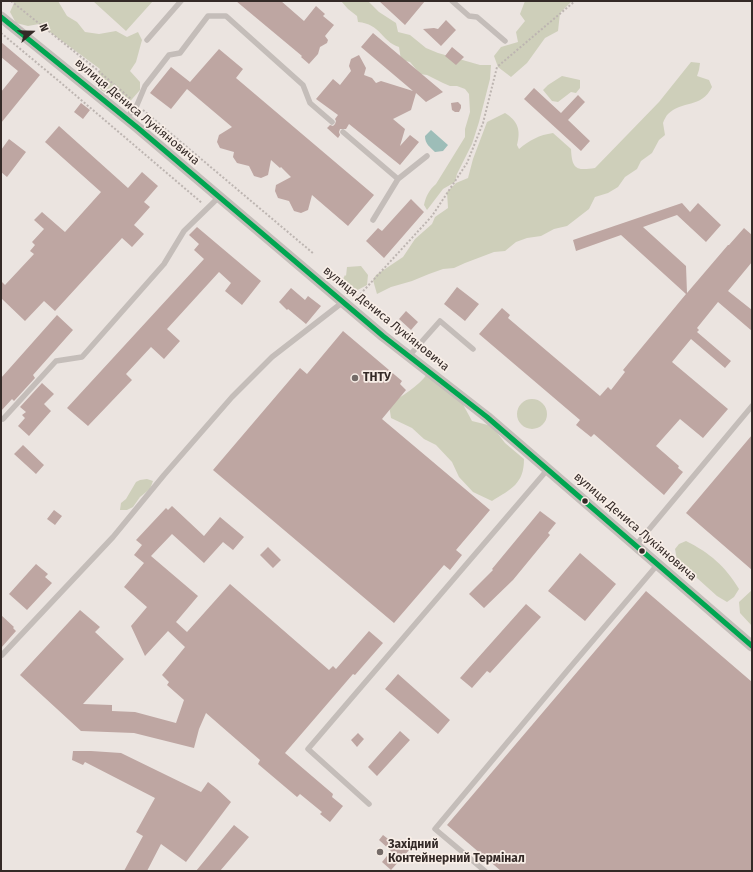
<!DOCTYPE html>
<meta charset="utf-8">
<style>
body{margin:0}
#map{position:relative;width:753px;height:872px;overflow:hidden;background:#ebe4e0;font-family:"Fira Sans",sans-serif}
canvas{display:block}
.frame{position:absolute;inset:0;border:2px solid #342a27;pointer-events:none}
.north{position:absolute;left:12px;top:12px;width:40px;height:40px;-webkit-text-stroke:3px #f8eee7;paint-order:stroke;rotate:70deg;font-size:11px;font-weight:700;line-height:16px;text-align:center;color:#342a27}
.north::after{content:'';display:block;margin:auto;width:14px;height:18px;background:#342a27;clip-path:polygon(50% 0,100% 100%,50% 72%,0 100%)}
</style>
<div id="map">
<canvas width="753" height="872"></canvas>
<div class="frame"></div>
<div class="north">N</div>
</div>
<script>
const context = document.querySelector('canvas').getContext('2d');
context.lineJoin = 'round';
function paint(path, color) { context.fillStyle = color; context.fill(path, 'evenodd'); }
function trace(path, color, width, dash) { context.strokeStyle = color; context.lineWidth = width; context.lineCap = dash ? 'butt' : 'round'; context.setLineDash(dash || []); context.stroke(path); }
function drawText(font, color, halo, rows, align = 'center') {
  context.font = font + ' "Fira Sans",sans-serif'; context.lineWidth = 3.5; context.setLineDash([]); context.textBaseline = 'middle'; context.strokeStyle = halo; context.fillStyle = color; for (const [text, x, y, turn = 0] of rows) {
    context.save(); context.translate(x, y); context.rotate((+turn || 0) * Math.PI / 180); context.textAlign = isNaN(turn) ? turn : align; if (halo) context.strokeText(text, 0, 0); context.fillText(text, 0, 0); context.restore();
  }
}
const green = new Path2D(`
 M12,1H58L67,16L77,22L85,32L99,34L116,31L127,37L138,32L142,40L136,62L130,71L140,82V90L126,106L112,94L102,91L95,82L100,69L39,24L28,26L16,23L10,12L14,3Z
 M93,1H153L126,31Z
 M341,1H368L379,12L396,23L398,32L410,35L426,48L438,53L480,65H491L490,79L479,122L472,144L457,174L455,182L443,189L427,210L424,205C426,196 429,190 436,184L465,137V129L470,112L469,94L465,89L457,86H450L443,83L427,75L420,74L410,62L401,60L399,47C381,41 381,24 358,22L357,16L348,9Z
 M525,1H572L560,13L558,31L545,38L527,63L511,77L498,67L494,56L501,47L518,42L516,32L525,21L520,14Z
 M691,62L700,63L699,70L697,76L709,80L712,87C701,109 682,100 668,114C666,116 664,120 663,123L665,135L659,140L652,153L641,161L637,169L625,177L618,187L608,193L595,197L589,209L567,226L554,229L541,236L527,238L516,242L505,251L494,252L465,263L454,268L443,269L429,274L412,281L391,287L377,294L373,280L376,275L403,257L415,239L432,224L435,217L448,208L447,192L456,183L468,178L473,159L487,122L505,113C518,121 521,130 517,145L519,149C530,140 539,135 553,133L571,149C572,169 576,171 595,168L659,102Z
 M562,76L580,80V88L576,93L571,92L558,102L552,101L543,90L548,85Z
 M361,266L368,275L367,285L350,294L343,290L340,285L345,275L346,276L347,267Z
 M427,374L459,397L472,421L492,426L505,443L524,459C524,484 511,489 492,501L473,492L459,477L452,462L436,445L424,439L412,428L391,418L389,405C401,396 419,386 427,374Z
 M517 414a15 15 0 1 1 30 0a15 15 0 1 1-30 0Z
 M147,479L153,481L150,489L140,497L133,507L127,510H120L121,503L126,499L136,482L140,480Z
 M686,541C710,553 725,566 739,589L734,597L727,602L717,596L677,560L675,549L679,544Z
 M752,590V626L740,613L739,602Z`);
const water = new Path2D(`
 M431,130L448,145L443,151L435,152C430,147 425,144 425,136Z`);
const building = new Path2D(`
 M236,1H281L304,21L316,6L325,14L323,16L334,25L325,36L328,40L327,43L320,47L318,54L309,64L301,57L302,56Z
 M379,1H425L405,25Z
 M446,20L456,30L441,46L423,29L434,28L438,29Z
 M373,33L443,92L426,102L416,93L411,110L393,119L405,129L400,146L410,135L419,142L400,165L349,124L346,129H340L339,132L340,135L338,138L327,128L330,125L333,126L335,124L336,121L335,119L338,115L316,99L333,79L340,85L351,71L349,66L351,59L359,55L366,68L364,75L372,78L376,83L381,81L413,91L361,47Z
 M1,42L40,75L1,123V92L18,71L1,57Z
 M452,47L464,57L456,65L445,56Z
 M219,49L243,69L236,78L374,195L348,226L312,195L308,210L301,213L294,211L289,201L278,198L275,191L276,185L291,177L281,167L280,168L271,160L268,175L261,178L254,176L249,166L237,163L233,157L234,152L220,148L217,142L219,135L232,127L187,89L171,109L150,93L171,67L190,82Z
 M534,88L561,113L578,95L585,102L568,120L590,141L581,151L524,99Z
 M458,102L461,105V108L459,112H455L452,110L451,103Z
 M81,103L90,110L83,119L74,112Z
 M59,126L128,188L142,172L158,186L144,202L150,207L134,225L144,234L132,247L122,238L55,311L44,301L25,321L1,298V281L5,285L34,254L30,251L35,245L32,242L44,229L34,220L42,212L65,232L101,192L45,142Z
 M9,139L26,152L7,177L1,172V150Z
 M411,199L424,212L384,258L366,241L378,228L382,231Z
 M682,203L690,212L698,203L721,225L706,242L677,215L643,227L686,266L687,293L728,245H729L744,228L752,235V262L728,291L752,310V331L718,302L697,328L699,330L697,332L731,361L725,368L691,339L672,362L728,409L703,438L680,419L656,446L679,466L678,468L683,472L664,495L594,434L591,437L576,425L580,420L479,334L502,308L510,315L508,318L600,396L608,387L611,390L625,372L623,370L686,294L621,235L576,251L573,240Z
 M197,227L261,281L242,305L225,291L231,283L219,272L167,329L180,341L164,359L151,347L126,374L132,380L88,426L67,408L204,259L194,250L199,244L189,235Z
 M457,287L479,304L465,321L444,304Z
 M291,288L305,300L308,296L321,306L306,324L288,309L287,310L279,302Z
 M406,311L418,322L411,330L399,319Z
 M57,315L73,330L33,375L35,378L14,401L12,399L1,411V378Z
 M343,331L402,381L400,384L406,390L382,419L490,510L456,550L462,555L450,570L444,565L394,623L213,470L300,368L307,374Z
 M42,383L54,394L44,404L51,411L29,436L18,426L25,418L22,415L26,412L20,407Z
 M752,435V570L686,513Z
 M23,445L44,465L36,474L14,454Z
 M172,506L204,536L220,517L244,537L233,550L223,542L204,563L172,534L151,556L198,596L176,622L187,632L230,584L329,670L333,666L336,669L369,631L383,643L355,675L353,674L285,753L333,794L332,797L343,806L330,822L320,814L322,812L300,794L297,797L258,764L260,760L206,713L199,729L194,748L134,733L81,731L20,675L80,610L100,627L95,632L124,659L83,704L112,705V711L135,712L176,723L184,700L167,685L169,682L162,675L185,647L168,631L145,656L131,626L147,607L124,587L144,563L134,555L142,545L136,540L166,508L168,510Z
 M54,510L62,516L55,525L47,519Z
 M540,511L556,523L548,533L550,535L513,580L484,608L469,594L493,570L492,569Z
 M268,547L281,560L273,568L260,555Z
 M580,553L616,584L585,621L548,591Z
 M36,564L48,574L45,577L52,583L27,610L9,594Z
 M646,591L752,682V871H501L447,825Z
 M526,604L541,617L490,673L487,671L472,688L460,678Z
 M1,615L14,627L13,628L16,631L1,648Z
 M398,674L450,720L438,734L385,689Z
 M400,731L410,740L377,776L368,767Z
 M358,733L364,739L357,747L351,740Z
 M73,751H91L121,753L201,792L208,782L217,789L231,802L186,862L161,844L147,871H124L143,836L136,832L155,798L85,762L83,765L72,760Z
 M234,825L249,837L220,871H196Z
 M383,835L396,845L401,839L411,848L391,870L382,862L391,851L379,840Z`);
const path = new Path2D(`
 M11,1L95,68L131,99
 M1,33L60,82L202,203
 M143,110L314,254
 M355,300L432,216L467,163L483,123L497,67L575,1`);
const service = new Path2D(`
 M452,1L469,16L477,17L505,41
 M147,40L181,1
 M126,119L137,105L145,86L169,55L180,53L208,16H226L303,85L310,103L332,122
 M343,132L398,179
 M373,220L398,179L427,156
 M409,356L440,321L473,349
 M3,419L56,361L82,357L164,264L184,231L219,197
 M636,545L752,406
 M2,655L113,537L164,475L232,397L272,357L343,302
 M369,804L308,749L548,469
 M485,871L435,829L567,671L658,564`);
const minor = new Path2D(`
 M1,17L138,128L383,336L487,417L752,646`);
const bus1 = new Path2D(`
 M1,17L138,128L383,336L487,417L752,646`);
const markers = [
 [355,378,4,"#746b68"],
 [585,501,3.5,"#342a27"],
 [642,551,3.5,"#342a27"],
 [380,852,4,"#746b68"]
];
const streetNames = [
 ["вулиця Дениса Лукіяновича",137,112,40],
 ["вулиця Дениса Лукіяновича",386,319,39],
 ["вулиця Дениса Лукіяновича",635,527,41]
];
const poiNames = [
 ["ТНТУ",363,378],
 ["Західний",388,845],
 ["Контейнерний Термінал",388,859]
];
paint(green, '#cecfba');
paint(water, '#9dbdb8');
paint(building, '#bea6a2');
trace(path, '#bdb5b1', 2, [2, 2]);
trace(service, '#c4bdb9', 5.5);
trace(minor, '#c4bdb9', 11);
trace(bus1, '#00a651', 5);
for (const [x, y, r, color] of markers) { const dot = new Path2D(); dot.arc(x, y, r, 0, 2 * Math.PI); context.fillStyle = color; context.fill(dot); trace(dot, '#f8eee7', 1.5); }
drawText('12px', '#342a27', '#f8eee7', streetNames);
drawText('bold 12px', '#342a27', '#f8eee7', poiNames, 'left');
</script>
